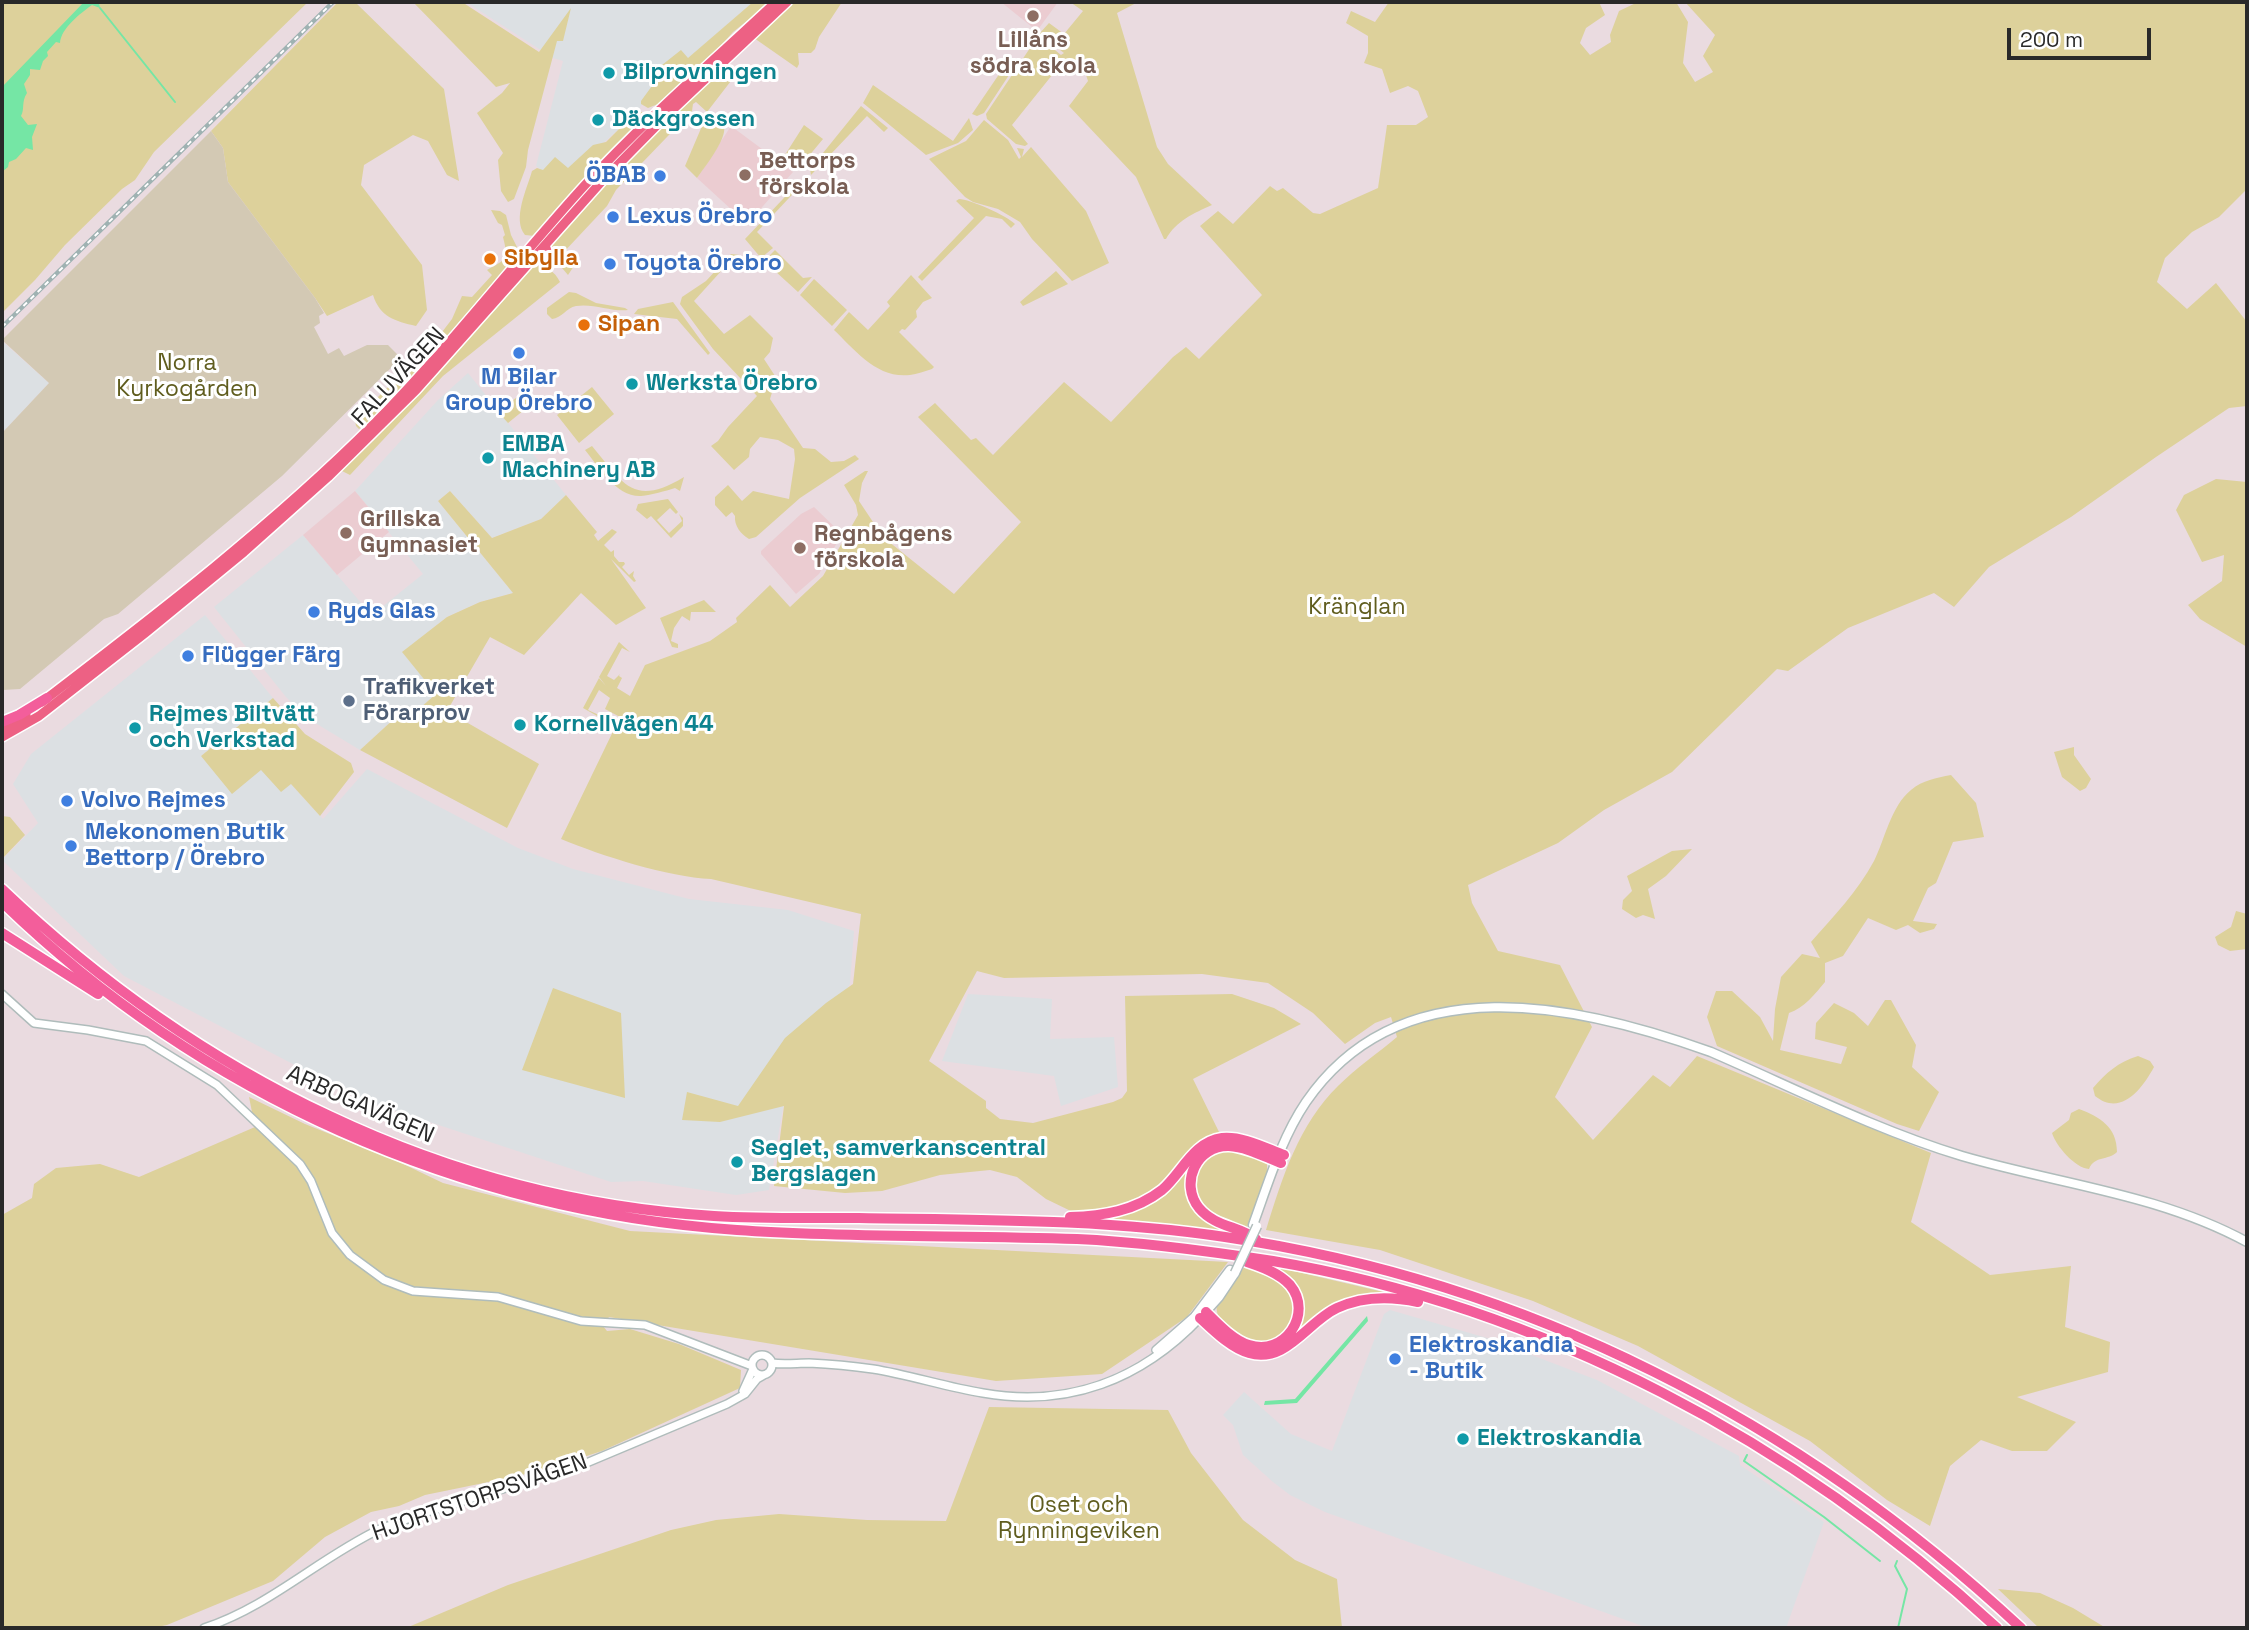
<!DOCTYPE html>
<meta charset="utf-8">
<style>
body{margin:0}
#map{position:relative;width:2249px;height:1630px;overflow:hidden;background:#eadbe0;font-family:"Space Grotesk",sans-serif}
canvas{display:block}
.frame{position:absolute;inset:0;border:4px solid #292929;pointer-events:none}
.scale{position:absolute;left:2007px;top:28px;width:144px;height:32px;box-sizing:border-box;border:4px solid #292929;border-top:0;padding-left:9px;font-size:21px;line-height:24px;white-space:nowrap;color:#292929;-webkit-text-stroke:5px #fff;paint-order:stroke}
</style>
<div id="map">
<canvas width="2249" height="1630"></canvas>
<div class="frame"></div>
<div class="scale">200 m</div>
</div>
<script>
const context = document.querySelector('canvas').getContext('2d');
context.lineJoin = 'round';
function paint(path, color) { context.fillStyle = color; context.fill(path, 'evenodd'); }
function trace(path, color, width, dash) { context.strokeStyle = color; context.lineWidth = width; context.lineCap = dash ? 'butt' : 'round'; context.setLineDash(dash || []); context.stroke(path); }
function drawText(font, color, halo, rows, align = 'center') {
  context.font = font + ' "Space Grotesk",sans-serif'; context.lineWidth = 6; context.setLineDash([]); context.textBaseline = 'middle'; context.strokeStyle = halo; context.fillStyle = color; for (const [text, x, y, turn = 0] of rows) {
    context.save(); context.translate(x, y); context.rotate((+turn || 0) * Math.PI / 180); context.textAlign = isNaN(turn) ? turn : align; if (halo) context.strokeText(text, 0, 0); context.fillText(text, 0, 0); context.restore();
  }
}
const industrial = new Path2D(`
 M466,2H753L686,61L666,66L636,114L558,183L536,166L563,61L553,58Z
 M2,341L49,383L2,433Z
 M468,373L566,495L541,519L492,538L450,491L438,501L513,593L480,602L447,617L403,652L436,694L405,721L396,717L360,750L307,718L286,697L214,607L303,535L368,611H377L423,574L355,491L438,400Z
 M205,615L273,698L201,756L261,770L291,784L323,819L367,769L518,848L573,869L689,899L788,910L854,931L850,984L785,1096L769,1190L736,1195L643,1181L611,1182L360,1099L124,976L2,860L38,823L13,784L31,754Z
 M968,994L1052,999L1050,1039L1114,1037L1118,1087L1061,1106L1054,1076L942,1061Z
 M1390,1310L1487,1338L1597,1380L1739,1456L1740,1465L1824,1522L1786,1628H1648L1325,1512L1290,1495L1273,1482L1243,1455L1233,1425L1223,1415L1244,1392L1291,1434L1332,1451L1384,1314Z`);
const education = new Path2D(`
 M1001,2H1058L1037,31Z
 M731,126L793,172L756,214L745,222L697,178Z
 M355,491L389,532L337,575L303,535Z
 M814,507L842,534L819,574L796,594L761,554V551L801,514Z`);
const green = new Path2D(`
 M2,2H308L154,152L135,180L122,189L65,245L35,280L2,313Z
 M338,2H355L444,89L459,181L447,175L428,141L413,135L364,165L361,185L422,265L427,310L416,326C395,321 380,317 373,295L327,316L315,298L228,182L223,148L211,131Z
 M413,2H462L539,52L571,8L563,41H557L528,150L526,167L514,199L508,202L501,191L498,160L503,153L477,113L502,93L510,83L496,87Z
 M753,2H771L733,32L710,58L658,104L648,108L641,104V101L660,75L662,65L681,50L688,58Z
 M795,2H842L819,37L815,49L811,53H798L799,64L797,68L754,38Z
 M1070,2H1138L1117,13L1157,147L1168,164L1212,205C1194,213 1176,221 1166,239H1164L1136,177L1069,106L1088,81L1086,75L1065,59L1012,125L1028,144L1025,146L1016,144L987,119L986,114L1038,36L1061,55L1064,53L1039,34L1049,23L1064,34L1083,11Z
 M1389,2H1599L1605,15L1586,28L1580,43L1590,55L1611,42L1610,35L1619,11L1638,2H1676L1688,22L1683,63L1695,82L1713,72L1703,56L1715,35L1685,2H2247V189L2219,217L2192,232L2165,258L2157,282L2187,309L2216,283L2247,322V406L2229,408L2156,457L2071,517L1989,567L1954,607L1934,593L1848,628L1788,671L1777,669L1672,772L1604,810L1558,843L1468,885L1472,903L1498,951L1560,965L1592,1027L1555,1097L1593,1140L1653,1075L1670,1087L1697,1056L1931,1153L1911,1222L1990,1275L2071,1266L2065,1327L2110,1342L2108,1372L2017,1397L2076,1422L2047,1451H2012L1981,1440L1950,1466L1930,1526L1887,1500L1810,1441L1638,1346L1533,1301L1380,1250L1266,1230C1282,1178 1299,1124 1338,1086C1356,1068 1378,1053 1397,1037L1391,1017L1375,1023L1345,1044L1313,1013L1268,983L1202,974L1004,978L977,971L929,1061L986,1101V1108L1000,1119L1033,1123L1113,1102L1122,1098L1127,1091L1125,996L1232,994L1274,1008L1301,1024L1193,1079L1220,1134L1198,1143L1173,1172L1149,1193L1120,1206L1077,1214L1046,1199L1017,1177L990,1170L940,1175L882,1191L845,1193L774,1186L784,1106L720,1122L682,1120L687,1092L738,1106L785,1038L826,1003L853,984L861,914L711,879C668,877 602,856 561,839L620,717L605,709L610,698L599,690L588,710L601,716L599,717L583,708L599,678L606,686L599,677L619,642L630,652L622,648L607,676L614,680L620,674L619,676L622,678L617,688L630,696L645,665L710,641L737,622L736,618L770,585L790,607L823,576L858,515L856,505L844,485L865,471H868L862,483L859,501L883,537L954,594L1021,522L918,417L935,403L971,440L976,438L993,455L1064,382L1111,422L1173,357L1186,347L1199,359L1262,295L1200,226L1218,211L1233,224L1270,186L1277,191L1283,188L1313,213L1320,214L1378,188L1387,125H1416L1428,117L1418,91L1408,86L1390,93L1382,69L1364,63L1368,53V36L1346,23L1351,11L1375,22Z
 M1006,64L1011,72L984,113L977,116L972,114Z
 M723,68L734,77L707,112L696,102L693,104L692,111L616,190L607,206L562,254L574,266L568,275L550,254L551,246L604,185Z
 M873,85L953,141L969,118L973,130L958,143L926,155L863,103Z
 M861,106L888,128L884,132L867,116L811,175L810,169Z
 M635,108L643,113H651L535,236L525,235C512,219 527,189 532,171L537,168L543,170L555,157L568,168L593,145L606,142L627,121L626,119Z
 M712,116C717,119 723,122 724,127C727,139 704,168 697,178L685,166L705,119Z
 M984,120L1008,140L1019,159L1021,157L1017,148L1024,149L1022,157L1031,147L1086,211L1109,263L1072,281L1032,239L1020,222L998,209L973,202L965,197L929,159L966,141Z
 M804,125L823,139L798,169L783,158Z
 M801,180L805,181L757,232L773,248L761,258L745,239Z
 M959,199C969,199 1008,216 1015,224L1011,228L1002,219L986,216L922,281L918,277L974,218L956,201Z
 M491,210L500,211L506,215L511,235L519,251L516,257L376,417L359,429L356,426L355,420L439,336L452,319L462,296L472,297L492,275L487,270C506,259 509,261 503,237L505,235L502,225L498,223Z
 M775,250L803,278L812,277L798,292L764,261Z
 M731,254L740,255V258H733L694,301L724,334L750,315L773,338L770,352L764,359L779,382L773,389L770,399L803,448L815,449L831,462L844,461L855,455L859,459L800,498L756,537L749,539C741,534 734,526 735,516L732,512L726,517L715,505V497L728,485L742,501L753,491L789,499L795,459L794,449L778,440L760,437L750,449L749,457L734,470L711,446L718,441L728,427L757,396L713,349L680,304L682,297L706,281Z
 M534,266C545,266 555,271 560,282L443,376L350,475L342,471L376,438Z
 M1056,271L1068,284L1023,306L1020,302Z
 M911,275L932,298L923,302L916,311L917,317L905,330L902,329L899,332L934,367L932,369C925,371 917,374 910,375C877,379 855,350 834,330L849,312L868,330L890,306L887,302Z
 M814,279L847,310L832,326L800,295Z
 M569,292L576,293L596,303L625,308L628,310C612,312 593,303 576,306C566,308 562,318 552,319L547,314V308Z
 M673,302L710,353L708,355L677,319L634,314L638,309Z
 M592,387L614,414L579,443L557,415Z
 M525,391L534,402L508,423L498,412Z
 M592,446C623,483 633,508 684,477L680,491L675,488C665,491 652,495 641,496C616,497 599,467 585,450Z
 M2216,479L2247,482V647L2200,619L2188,605L2222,581L2224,555L2202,562L2176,510L2184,495Z
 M450,491L492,538L541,519L566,495L597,532L594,535L598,541L612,529L617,532L604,545L611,552L614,550V556L619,562H624L625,564L622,567L629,575L634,571L633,576L636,581L634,582L611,559L646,608L616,625L581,593L524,655L490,637L447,711L539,764L507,828L360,750L396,717L405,721L436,694L402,652L447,617L480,602L513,593L438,501Z
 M668,499L678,512L676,514L670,508L657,520L669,533L682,521L679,514L683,518V526L671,538L651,516L647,519L636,510L638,504Z
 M704,600L716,612H691L690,621L682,616L674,628L671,641L678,644V648L672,647L660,618Z
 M273,698L305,734L351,763L354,772L320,816L291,784L281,792L261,770L232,794L201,756Z
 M2074,747V755L2091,779L2086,788L2080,791L2062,777L2054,752Z
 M1951,775L1976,803L1984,837L1953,842L1936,883L1928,888L1913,921L1937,924L1934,929L1920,933L1908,925L1896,930L1868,918L1843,956L1825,963V982C1815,994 1804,1008 1789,1013L1780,1050L1841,1064L1847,1047L1815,1039L1816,1023L1834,1003L1854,1013L1868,1026L1885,1000H1891L1916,1045L1912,1067L1939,1092L1919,1131L1897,1124L1717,1046L1707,1017L1716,991H1732L1760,1017L1773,1041L1775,1009L1781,977L1802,954L1820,958L1811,942C1833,917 1858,891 1874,861C1885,839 1891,806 1911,790C1923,780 1936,778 1951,775Z
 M2,816L10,817L25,835L2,859Z
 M1692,849L1666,876L1648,889L1655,919L1643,915L1636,918L1622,909L1623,900L1632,891L1627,876L1672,851Z
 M2236,911L2247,914V949L2230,951L2218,945L2215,937L2231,927Z
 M553,988L621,1013L625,1098L522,1070Z
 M2138,1056L2150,1061L2154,1067C2142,1089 2121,1117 2095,1096L2093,1088C2106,1073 2118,1062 2138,1056Z
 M249,1097L305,1124L397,1161L443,1183L630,1231L1228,1262L1187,1317L1102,1374L996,1381L609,1317L603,1326L607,1331L630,1329L679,1344L741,1370L740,1388L602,1451L562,1464L518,1476L425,1495L399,1506L371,1512L325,1537L273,1581L167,1625L152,1628H2V1215L32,1198L34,1184L56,1168L100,1164L139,1177L255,1127Z
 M2079,1109C2100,1117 2117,1127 2117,1152C2108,1161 2095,1155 2089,1169C2075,1168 2056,1146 2052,1133L2069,1120L2071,1113Z
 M1226,1149L1248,1153L1267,1162V1175L1246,1230C1232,1224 1213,1219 1203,1207C1191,1194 1190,1168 1206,1157C1211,1154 1220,1152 1226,1149Z
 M1195,1157C1175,1201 1200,1209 1232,1232L1105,1218L1134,1210Z
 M1268,1265L1392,1294C1350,1296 1321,1311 1290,1339C1318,1303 1298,1287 1268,1265Z
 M1245,1266C1257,1270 1269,1274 1280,1282C1317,1310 1277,1369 1229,1326C1221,1319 1215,1316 1217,1304Z
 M989,1407L1168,1410L1191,1453L1243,1520L1295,1560L1337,1579L1342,1628H406L508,1585L671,1530L716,1520L779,1514L867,1520L946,1521Z
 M1998,1589L2040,1593L2073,1608L2106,1628H2039Z`);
const cemetery = new Path2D(`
 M211,131L223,148L228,182L315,298L324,313L319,316L320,323L314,327L328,354L339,348L344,356L367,345H388L401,358L282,476L118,614L104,619L20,689L3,690L2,433L49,383L2,340Z`);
const water = new Path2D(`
 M84,2L99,3L100,8L92,5C81,13 61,28 60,43L56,42L47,52L48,56L43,61L40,70L30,69V75L24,84L27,93C21,102 25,109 21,116L28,125L37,124L32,137L33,150L26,148L16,159L9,162L8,167L2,172V178V87Z
 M1367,1316L1368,1321L1297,1403L1264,1405L1265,1401L1295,1399Z`);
const stream = new Path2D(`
 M100,8L175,102
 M1747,1455L1744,1461L1824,1517L1880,1561
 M1897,1561L1895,1566L1907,1589L1898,1628`);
const tertiary = new Path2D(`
 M2,994L34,1023L88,1030L146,1041L217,1085L300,1164L311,1181L332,1233L350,1255L384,1280L413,1291L498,1297L581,1321L645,1325L752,1366
 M1156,1350L1196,1315
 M752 1365a10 10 0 1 1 20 0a10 10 0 1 1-20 0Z
 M772,1363C784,1365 797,1363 809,1363C830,1364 852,1366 873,1369C910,1375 946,1387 983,1393C1068,1408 1141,1380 1200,1318
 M743,1391L753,1369
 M204,1628C269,1607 319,1558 380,1529L424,1513L584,1464L727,1404L745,1394L757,1379L764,1375`);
const secondary = new Path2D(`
 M1253,1225C1268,1184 1281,1139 1306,1102C1401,964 1578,1004 1711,1052C1794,1088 1876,1130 1962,1156C2058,1184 2159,1194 2247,1242
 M1230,1270L1196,1315L1200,1318L1219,1297L1235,1273`);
const trunk = new Path2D(`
 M545,245L551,263
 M42,702C157,614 272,526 375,423C449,348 514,263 585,185C645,120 712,62 776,2
 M2,727L14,723L26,715
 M2,737L39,716L144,634L244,552L328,477L416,390L602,181L664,118L787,2`);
const motorway = new Path2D(`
 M2,722L19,715L47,698
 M2,889C196,1074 443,1200 714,1216C762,1219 811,1218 859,1218C981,1220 1104,1219 1225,1237C1528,1282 1798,1420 2021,1628
 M2,902C201,1095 461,1211 737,1230C850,1238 964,1235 1077,1239C1143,1242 1208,1251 1273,1261C1544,1307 1797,1443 1997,1628
 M2,933L98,994
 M1070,1217C1103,1216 1135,1211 1162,1190C1182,1173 1193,1142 1222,1138C1243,1136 1265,1148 1284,1155
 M1256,1239C1239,1226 1215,1227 1199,1208C1179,1183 1197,1145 1229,1146C1247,1147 1265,1157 1281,1163
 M1206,1312C1218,1324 1233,1340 1249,1345C1284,1357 1314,1314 1290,1285C1279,1273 1262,1267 1247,1262
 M1200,1318C1214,1331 1231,1348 1249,1353C1286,1364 1307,1322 1337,1308C1363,1296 1390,1296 1418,1302`);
const rail = new Path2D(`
 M2,327L333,2`);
const secondaryBridge = new Path2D(`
 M1235,1273L1257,1226`);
const markers = [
 [1033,16,7,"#8d6e63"],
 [609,73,7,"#0f9aa8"],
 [598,120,7,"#0f9aa8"],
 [745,175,7,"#8d6e63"],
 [660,176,7,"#3f7fe0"],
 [613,217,7,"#3f7fe0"],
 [490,259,7,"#e8710a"],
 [610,264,7,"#3f7fe0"],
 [584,325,7,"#e8710a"],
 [519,353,7,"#3f7fe0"],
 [632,384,7,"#0f9aa8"],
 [488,458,7,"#0f9aa8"],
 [346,533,7,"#8d6e63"],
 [800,548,7,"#8d6e63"],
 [314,612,7,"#3f7fe0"],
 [188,656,7,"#3f7fe0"],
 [349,701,7,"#5c6f8a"],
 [520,725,7,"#0f9aa8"],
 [135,728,7,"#0f9aa8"],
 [67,801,7,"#3f7fe0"],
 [71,846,7,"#3f7fe0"],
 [737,1162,7,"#0f9aa8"],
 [1395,1359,7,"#3f7fe0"],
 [1463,1439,7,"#0f9aa8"]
];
const educationNames = [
 ["Lillåns",1033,41,"center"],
 ["södra skola",1033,67,"center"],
 ["Bettorps",759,162],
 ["förskola",759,188],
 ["Grillska",360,520],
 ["Gymnasiet",360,546],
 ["Regnbågens",814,535],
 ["förskola",814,561]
];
const cultureNames = [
 ["Bilprovningen",623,73],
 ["Däckgrossen",612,120],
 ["Werksta Örebro",646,384],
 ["EMBA",502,445],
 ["Machinery AB",502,471],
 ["Rejmes Biltvätt",149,715],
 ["och Verkstad",149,741],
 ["Kornellvägen 44",534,725],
 ["Seglet, samverkanscentral",751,1149],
 ["Bergslagen",751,1175],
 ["Elektroskandia",1477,1439]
];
const shopNames = [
 ["ÖBAB",646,176,"right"],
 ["Lexus Örebro",627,217],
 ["Toyota Örebro",624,264],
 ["M Bilar",519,378,"center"],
 ["Group Örebro",519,404,"center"],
 ["Ryds Glas",328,612],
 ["Flügger Färg",202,656],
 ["Volvo Rejmes",81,801],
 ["Mekonomen Butik",85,833],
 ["Bettorp / Örebro",85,859],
 ["Elektroskandia",1409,1346],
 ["- Butik",1409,1372]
];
const foodNames = [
 ["Sibylla",504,259],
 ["Sipan",598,325]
];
const parkNames = [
 ["Norra",187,364],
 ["Kyrkogården",187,390],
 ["Kränglan",1357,608],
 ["Oset och",1079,1506],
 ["Rynningeviken",1079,1532]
];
const streetNames = [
 ["FALUVÄGEN",399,377,-47],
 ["ARBOGAVÄGEN",360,1105,24],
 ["HJORTSTORPSVÄGEN",480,1498,-19]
];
const serviceNames = [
 ["Trafikverket",363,688],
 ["Förarprov",363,714]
];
paint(industrial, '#dce0e3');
paint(education, '#ebccd1');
paint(green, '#ddd19b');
paint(cemetery, '#d3c9b4');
paint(water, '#75e6a5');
trace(stream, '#75e6a5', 2);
trace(tertiary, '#afbcbb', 10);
trace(secondary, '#afbcbb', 11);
trace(trunk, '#fff', 12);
trace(motorway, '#fff', 13);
trace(tertiary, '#fff', 7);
trace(secondary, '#fff', 8);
trace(trunk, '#ed6184', 9);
trace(motorway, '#f35e9b', 10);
trace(rail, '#9fb2b2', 4.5);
trace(rail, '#fff', 2, [5]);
trace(secondaryBridge, '#afbcbb', 11, []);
trace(secondaryBridge, '#fff', 8);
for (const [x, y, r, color] of markers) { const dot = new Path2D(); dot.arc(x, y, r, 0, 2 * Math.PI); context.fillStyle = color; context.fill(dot); trace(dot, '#fff', 2.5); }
drawText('bold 23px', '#785e54', '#fff', educationNames, 'left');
drawText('bold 23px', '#0d838f', '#fff', cultureNames, 'left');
drawText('bold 23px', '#366cbe', '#fff', shopNames, 'left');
drawText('bold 23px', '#c56008', '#fff', foodNames, 'left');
drawText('23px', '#605d1e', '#fff', parkNames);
drawText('23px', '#292929', '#fff', streetNames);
drawText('bold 23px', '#4e5e75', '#fff', serviceNames, 'left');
</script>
